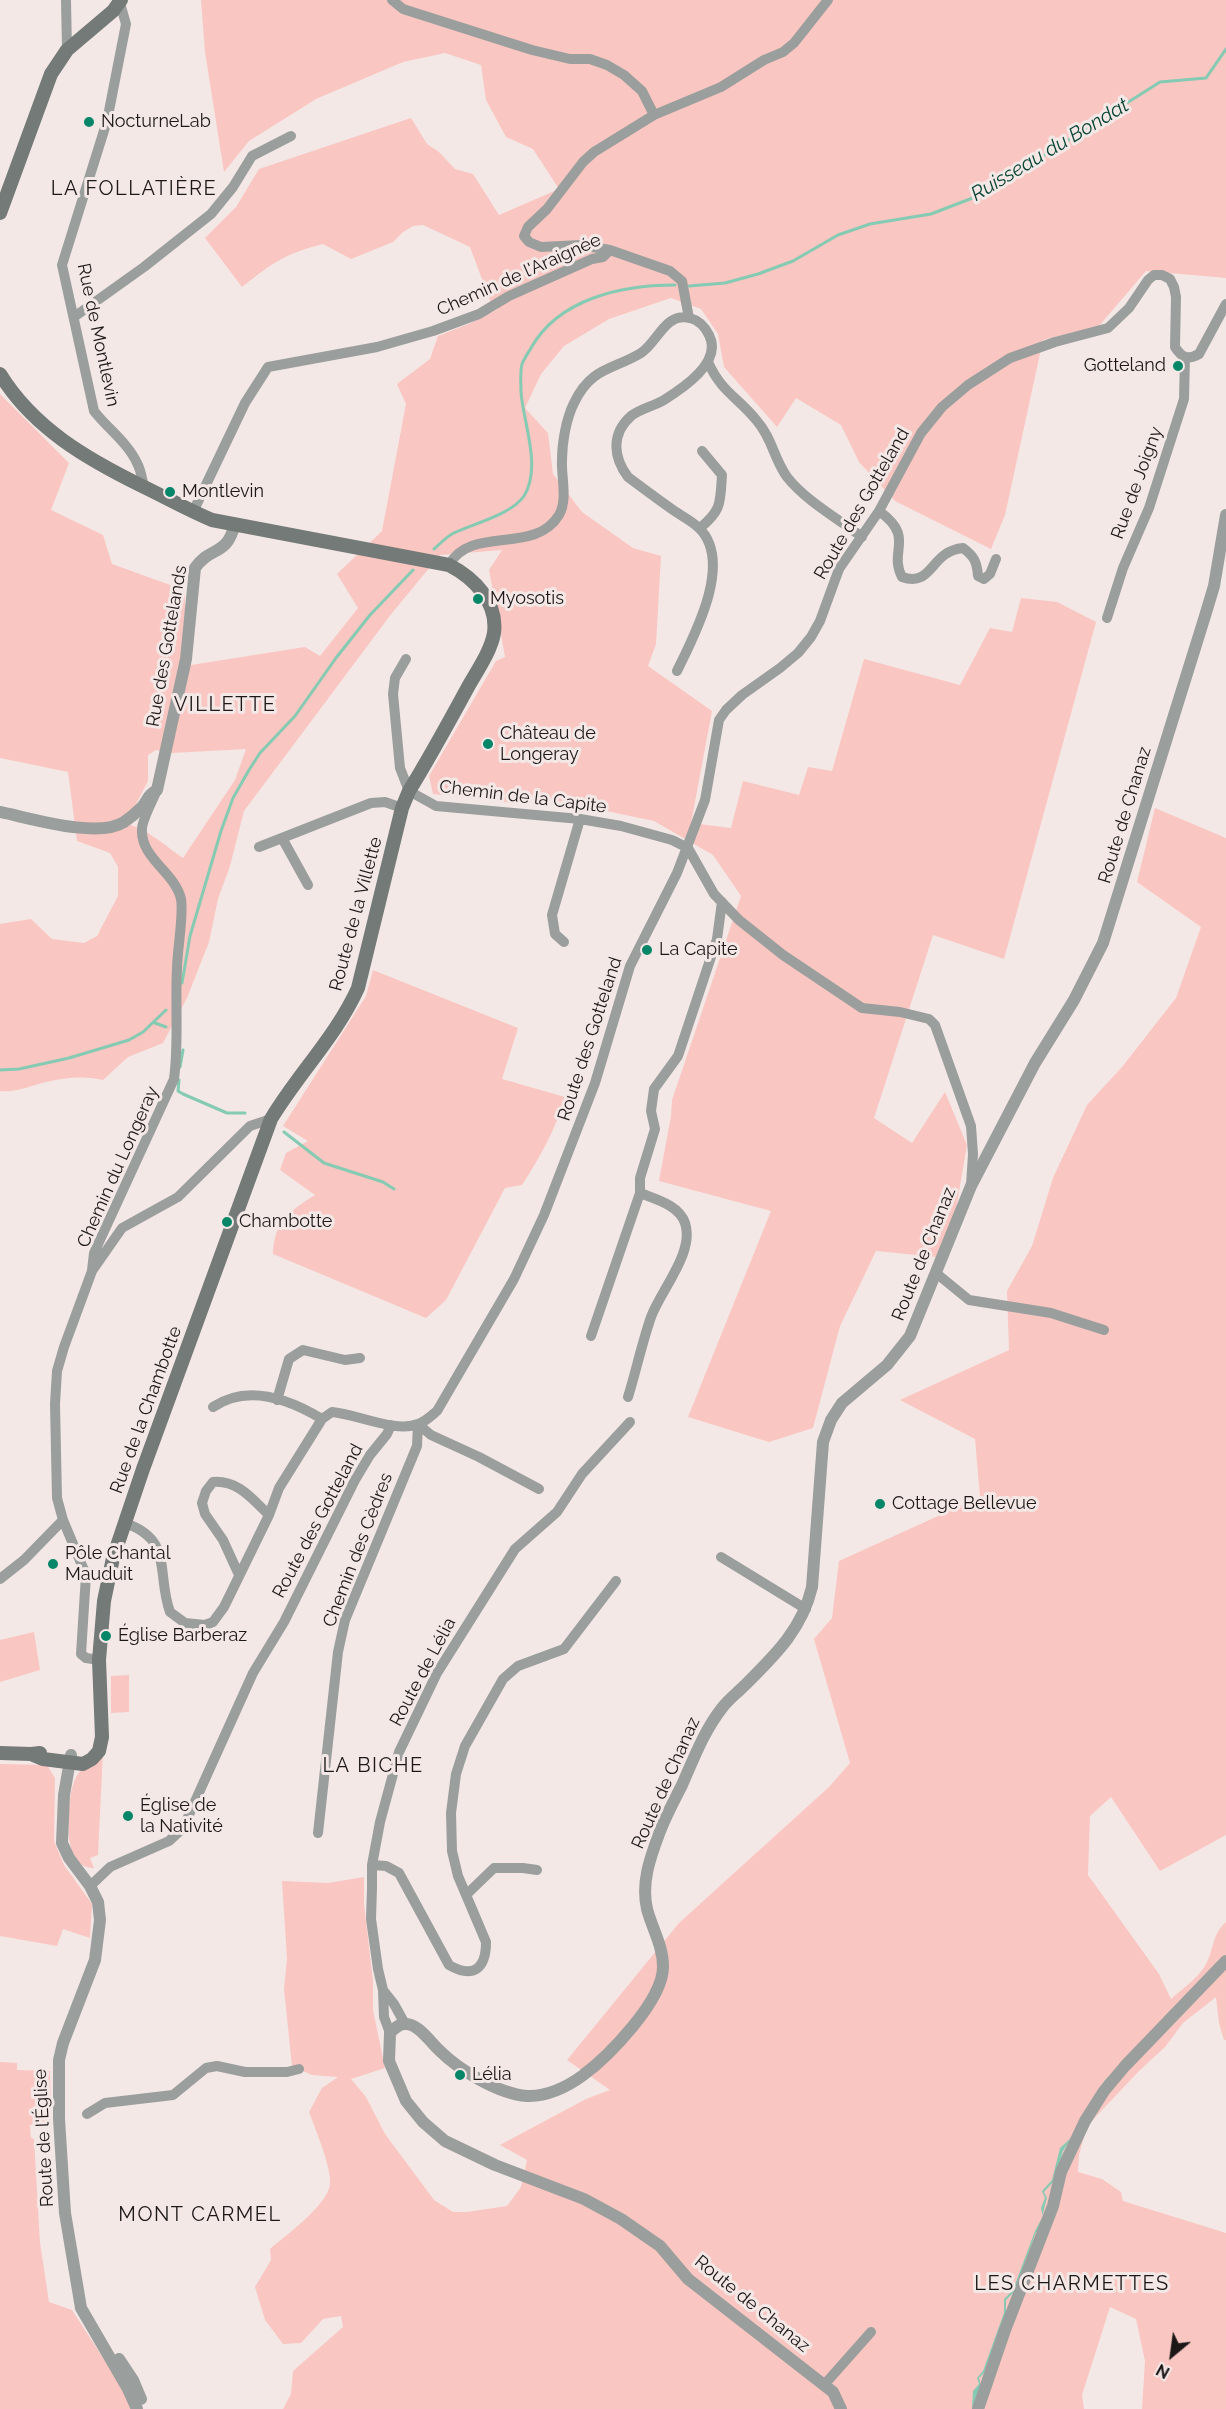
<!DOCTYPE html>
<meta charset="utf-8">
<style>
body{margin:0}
#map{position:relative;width:1226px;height:2409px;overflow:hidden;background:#f4e8e7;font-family:Raleway,sans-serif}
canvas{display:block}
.north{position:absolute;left:1142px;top:2325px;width:60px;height:60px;-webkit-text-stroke:4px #f4e8e7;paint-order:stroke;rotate:209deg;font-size:16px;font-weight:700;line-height:24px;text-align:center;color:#1c1818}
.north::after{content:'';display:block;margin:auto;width:21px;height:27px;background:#1c1818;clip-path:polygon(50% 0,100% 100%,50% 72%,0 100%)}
</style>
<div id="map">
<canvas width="1226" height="2409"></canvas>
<div class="north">N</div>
</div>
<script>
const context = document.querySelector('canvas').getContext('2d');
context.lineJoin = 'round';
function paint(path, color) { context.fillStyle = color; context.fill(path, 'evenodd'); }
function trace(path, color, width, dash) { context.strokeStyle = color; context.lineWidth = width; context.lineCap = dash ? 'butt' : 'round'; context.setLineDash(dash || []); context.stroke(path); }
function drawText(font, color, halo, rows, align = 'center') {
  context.font = font + ' Raleway,sans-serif'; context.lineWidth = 6; context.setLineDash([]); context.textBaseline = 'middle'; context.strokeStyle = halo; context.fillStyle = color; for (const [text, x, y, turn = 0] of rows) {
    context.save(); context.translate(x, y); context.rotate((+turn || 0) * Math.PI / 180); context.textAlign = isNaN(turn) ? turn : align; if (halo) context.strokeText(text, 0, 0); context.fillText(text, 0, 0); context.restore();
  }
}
const green = new Path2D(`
 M201,0H1226V278L1146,271L1099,326L1043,340L1005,515L991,549L895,501L859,462L841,425L796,398L777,427L724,367L718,334L701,309L671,298L609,319L564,346L541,374L525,408L548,433L553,474L582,512L633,548L661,556L656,644L648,666L712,711L691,823L731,828L743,781L799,795L808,767L832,771L864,659L960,685L990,628L1012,632L1021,598L1057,602L1096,622L1004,959L933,935L874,1118L912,1143L945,1092L967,1145L955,1215L936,1257L876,1251L840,1326L813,1428L769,1442L688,1417L771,1211L659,1181L671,1116L672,1100L741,896L713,855L654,821L530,795L513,803L433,794L429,776L496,661L505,657L489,570L502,550L440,555L392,613L244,811L230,866L218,899L209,942L187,998L163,1043L128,1057L103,1080C86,1076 68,1077 51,1081C33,1084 18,1093 0,1091V924L31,919L52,939L84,943L97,936L118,896V867L110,853L77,841L68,772L0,758V394L69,463L51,510L103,535L112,564L184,590L191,665L305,647L320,656L358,608L337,574L382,531L406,404L397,384L430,359L438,336L471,323L498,309L492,306L470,247L423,225L413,226L403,232L393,242L351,259L323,244C286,253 272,263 242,287L205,238L236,207L259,169L411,118L427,144L439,152L455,169L473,174L499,215L559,189L533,149L506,137L486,100L481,65L445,53L403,62L316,99L249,141L224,172L205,52ZM246,749L235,780L183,858C161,843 145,826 118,822L135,806L148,781V755L156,750L172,753Z
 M1155,808L1226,838V1835L1160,1871L1111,1797L1090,1816L1088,1875L1159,1974L1171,1999C1181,1990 1195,1980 1203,1969C1215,1952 1210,1936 1226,1922V2040H1224L1219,2023L1216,1997L1183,2023L1165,2047L1139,2071L1087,2126L1079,2155L1078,2172L1102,2179L1121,2192L1123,2201L1226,2233V2409H1142L1145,2361L1136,2319L1110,2307L1082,2395L1084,2409H283L291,2394L293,2371L343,2327L341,2316L323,2319L301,2343L283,2344L265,2320L255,2287L271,2260L270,2249C285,2236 328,2205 330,2184C332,2169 315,2128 309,2112L322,2088L338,2077L312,2075L292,2066L284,1989L287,1959L282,1881L328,1883L364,1877V1904L373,1981V2010L385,2068L351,2079L366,2097L385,2134L434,2200L453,2212H467L507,2206L521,2187L527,2160L500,2145L586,2099L610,2090L567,2060L679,1923L829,1787L850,1763L814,1639L832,1618L839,1561L980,1497L975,1439L900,1400L1009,1350L1007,1291L1032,1246L1053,1178L1087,1105L1122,1067L1176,998L1201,927L1137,882Z
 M373,970L518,1028L502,1079L565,1097C556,1129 540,1157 522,1185L505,1188L446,1300L426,1318L273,1254C274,1221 290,1211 315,1195L280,1170L286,1153L308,1141L283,1126L366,996Z
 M34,1632L40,1670L0,1682V1640Z
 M129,1675V1712L111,1713V1676Z
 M103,1752L98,1855L90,1858L94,1868C80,1868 73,1858 70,1844C67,1827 68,1788 78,1774C83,1766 96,1759 103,1752Z
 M0,1764L47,1765L55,1778L54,1841L64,1865L92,1904L90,1938L63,1929L57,1946L0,1936Z
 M0,2062L17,2063V2070L50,2071L51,2120L30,2125L31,2138L34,2139L40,2243L49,2302L72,2310L122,2387L132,2409H0Z`);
const water = new Path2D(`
 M1116,2069L1063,2151L1054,2181L1044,2192L1047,2198C1043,2210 1043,2220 1038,2232H1036L1015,2291L1006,2300V2314L984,2373L979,2378L981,2386L975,2409H972L973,2391L979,2384L977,2378L983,2371L1004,2313V2299L1013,2290L1035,2231L1043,2216L1041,2208L1045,2198L1042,2191L1052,2180L1060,2148L1071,2138L1105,2080Z`);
const stream = new Path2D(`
 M689,286L725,283L758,274L793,261L838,235L870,224L931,214L983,194L1160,82L1206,78L1226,49
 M434,549C440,544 445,538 452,534C472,524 511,515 524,496C542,467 523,422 521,392C521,384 520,372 522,364C524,359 528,353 531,348C559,298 623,285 675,285
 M182,983L190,936L221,831L233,798L249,770L260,753L295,716L336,658L370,615L413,570
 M155,1023L166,1027
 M180,1067L183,1050
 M0,1070L19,1069L69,1058L129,1040L143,1032L166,1010
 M179,1080L178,1091L183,1094L227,1113H245
 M284,1132L324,1163L383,1182L394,1189`);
const minor = new Path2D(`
 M66,0L67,50
 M392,0L403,9L532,50L570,59H590L607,65L624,75L642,91L654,115
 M120,3L126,24L107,121L62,265L94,411C108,429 128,443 137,463C141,470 142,479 144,487
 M610,250L581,245L541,247L529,242L524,236L528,227L547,209L583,162L594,152L654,115L721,87L764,60L783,52L794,43L828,0
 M74,317L144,267L211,214L233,187L252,156L291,136
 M708,362C722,393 738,397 757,421C772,438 774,459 787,477C806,501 837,518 862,537
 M879,511C916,538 888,550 902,577C933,588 930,551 963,548C974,556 977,562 978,576L984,579L990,574L996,559
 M193,512L245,403L268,367L377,347L433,331L479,314L509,296L592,259L603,257L610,250L670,271L682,281L689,318
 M700,528C722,510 720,503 722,475L702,451
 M449,565C472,524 534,556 559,515C568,500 561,476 562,460C562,443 566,419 574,403C591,367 613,370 641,353C658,342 665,312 690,318C698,320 705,327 709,335C723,362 683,388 664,400C654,406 640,409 631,416C611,434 613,457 628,477C644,489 660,501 676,512C684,517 693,522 699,528C734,562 694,636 677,671
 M1107,618L1123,568L1149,508L1184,399L1185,357
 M406,659L395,678L393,694L400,768L409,791L436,806L580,819L621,826L672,840L688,848L714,894L739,920L783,955L862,1008L900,1012L929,1019L935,1025L971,1126L973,1154L971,1185
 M282,838L308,885
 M259,847L371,803L385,802L402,808
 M564,942L555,934L552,915L580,819
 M92,1270L94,1253L174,1079C179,1042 175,1005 177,968C177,952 184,914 181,899C175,872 140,858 142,829C142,820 153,800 157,790
 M936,1273L969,1300L1051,1313L1104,1330
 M591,1336L640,1193
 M628,1397C636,1371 642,1343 651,1317C661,1290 695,1252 685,1223C679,1205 655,1199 640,1193V1178L655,1129L651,1111L654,1089L678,1056L717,939L722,902
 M277,1400L289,1359L303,1350L345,1360L360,1358
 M213,1407C247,1384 289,1399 322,1419
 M418,1424L431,1435L479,1457L539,1489
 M125,1523C174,1540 156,1573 170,1612L185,1623L205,1625L213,1622L224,1607L269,1515L279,1488L322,1419L332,1412C356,1414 396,1433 418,1424C425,1422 431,1416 437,1411L514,1279L544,1215L595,1083L630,966L677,873L705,800L719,720L726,710L742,695L780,668L798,653L811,637L820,621L839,569L879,511L921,433L942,407L968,385L1010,358L1055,342L1108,328L1129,308L1148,280L1154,275H1162L1170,279L1174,287L1176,297L1175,347C1182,358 1188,360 1199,354L1226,304
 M721,1557L806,1609
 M239,1575L223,1540L205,1514L202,1503L206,1491L213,1482C238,1480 252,1499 269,1515
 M0,1579L24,1560L63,1520
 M99,1660L86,1658L81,1654L86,1575L63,1520L57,1498L55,1404L57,1371L64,1347L92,1271L122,1228L178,1197L250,1126L271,1119
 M318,1833L338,1652L345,1620L417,1446L418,1424
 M372,1865L386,1866L399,1873L449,1965C473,1979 486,1969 486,1942L458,1876L452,1851L451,1813L456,1774L465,1746L503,1679L518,1666L564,1649L616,1581
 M90,1886L110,1867L169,1841L183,1828L253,1673L284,1622L355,1480L370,1455L387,1434L391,1425
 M467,1894L494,1868H523L537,1870
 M383,1990L394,2004L405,2024
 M390,2033L384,2017L383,1990L378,1969L371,1919L372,1888V1865L380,1822L399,1752L437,1673L515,1549L557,1512L582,1474L630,1422
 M87,2114L105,2103L173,2095L206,2068L217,2066L245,2072H287L299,2069
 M824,2385L871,2332`);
const tertiary = new Path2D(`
 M0,812C30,818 98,839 124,822C130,818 137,812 142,807C149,799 146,796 157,790L186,659L195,568C211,545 226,558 235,524
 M71,1755L64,1795L62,1843L69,1858L90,1886L98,1902L100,1920L95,1960L63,2043L59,2060V2119L65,2213L81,2308L128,2389L137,2409
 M119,2359L133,2380L141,2399
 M841,2409L833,2392L824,2385L688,2279L660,2246L621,2219L584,2199L495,2165L445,2141L423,2122L406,2101L389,2061L390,2033C394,2029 398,2024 405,2024C418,2023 431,2043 440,2051C459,2070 499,2094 527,2096C546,2097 567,2087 582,2076C608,2057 664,2000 663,1966C663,1946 652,1928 647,1909C641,1883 650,1858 659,1834C665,1817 674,1801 682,1785C694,1758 704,1731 722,1708C728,1700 737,1693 744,1686C774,1656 802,1630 812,1587L823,1442L831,1420L842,1403L887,1365L910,1336L971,1186L1035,1063L1074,1000L1103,943L1205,616L1214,586L1226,515
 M978,2409L1005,2330L1053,2206L1061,2172L1085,2121L1104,2091L1125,2066L1226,1961`);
const secondary = new Path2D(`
 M0,213L51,74L67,50L113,11L121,0
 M0,374C33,428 87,459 142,486C165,497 188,510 212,520L449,565C474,578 498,602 494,633C491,651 477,671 468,687C449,722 430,757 409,791L402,808L358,988C337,1035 298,1074 271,1119L143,1469L113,1558L104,1601L99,1660L102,1737L99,1751L92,1759L83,1764L43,1759L31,1754
 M0,1753L31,1754L40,1753`);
const markers = [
 [89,122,6,"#058669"],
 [1178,366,6,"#058669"],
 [170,492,6,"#058669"],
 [478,599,6,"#058669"],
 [488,744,6,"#058669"],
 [647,950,6,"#058669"],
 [227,1222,6,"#058669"],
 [880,1504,6,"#058669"],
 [53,1564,6,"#058669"],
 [106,1636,6,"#058669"],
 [128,1816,6,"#058669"],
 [460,2075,6,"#058669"]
];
const poiNames = [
 ["NocturneLab",101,122],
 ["Gotteland",1166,366,"right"],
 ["Montlevin",182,492],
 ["Myosotis",490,599],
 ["Château de",500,734],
 ["Longeray",500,755],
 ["La Capite",659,950],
 ["Chambotte",239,1222],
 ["Cottage Bellevue",892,1504],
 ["Pôle Chantal",65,1554],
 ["Mauduit",65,1575],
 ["Église Barberaz",118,1636],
 ["Église de",140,1806],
 ["la Nativité",140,1827],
 ["Lélia",472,2075]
];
const streetNames = [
 ["Chemin de l'Araignée",519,275,-24],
 ["Rue de Montlevin",98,335,78],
 ["Rue de Joigny",1137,483,-70],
 ["Route des Gotteland",862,504,-60],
 ["Rue des Gottelands",167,646,-80],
 ["Chemin de la Capite",523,797,7],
 ["Route de Chanaz",1125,815,-73],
 ["Route de la Villette",356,914,-75],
 ["Route des Gotteland",590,1039,-72],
 ["Chemin du Longeray",118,1167,-66],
 ["Route de Chanaz",924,1254,-68],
 ["Rue de la Chambotte",146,1410,-70],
 ["Route des Gotteland",318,1521,-62],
 ["Chemin des Cèdres",358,1550,-69],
 ["Route de Lélia",423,1672,-62],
 ["Route de Chanaz",666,1783,-66],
 ["Route de l'Église",44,2138,-93],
 ["Route de Chanaz",752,2304,39]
];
const waterNames = [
 ["Ruisseau du Bondat",1050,150,-31]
];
const neighbourhoodNames = [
 ["LA FOLLATIÈRE",134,189],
 ["VILLETTE",225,705],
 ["LA BICHE",373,1766],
 ["MONT CARMEL",200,2215],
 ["LES CHARMETTES",1072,2284]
];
paint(green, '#f9c6c1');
paint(water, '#85cab2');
trace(stream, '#85cab2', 3);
trace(minor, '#9a9f9d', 10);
trace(tertiary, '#9a9f9d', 12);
trace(secondary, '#737a77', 14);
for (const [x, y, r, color] of markers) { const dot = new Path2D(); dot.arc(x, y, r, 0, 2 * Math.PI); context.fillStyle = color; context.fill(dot); trace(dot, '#f4e8e7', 2); }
drawText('18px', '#1c1818', '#f4e8e7', poiNames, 'left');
drawText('18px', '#1c1818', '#f4e8e7', streetNames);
drawText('italic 20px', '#074434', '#f4e8e7', waterNames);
context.letterSpacing = '1.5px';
drawText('20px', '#1c1818', '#f4e8e7', neighbourhoodNames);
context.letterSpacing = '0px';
</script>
